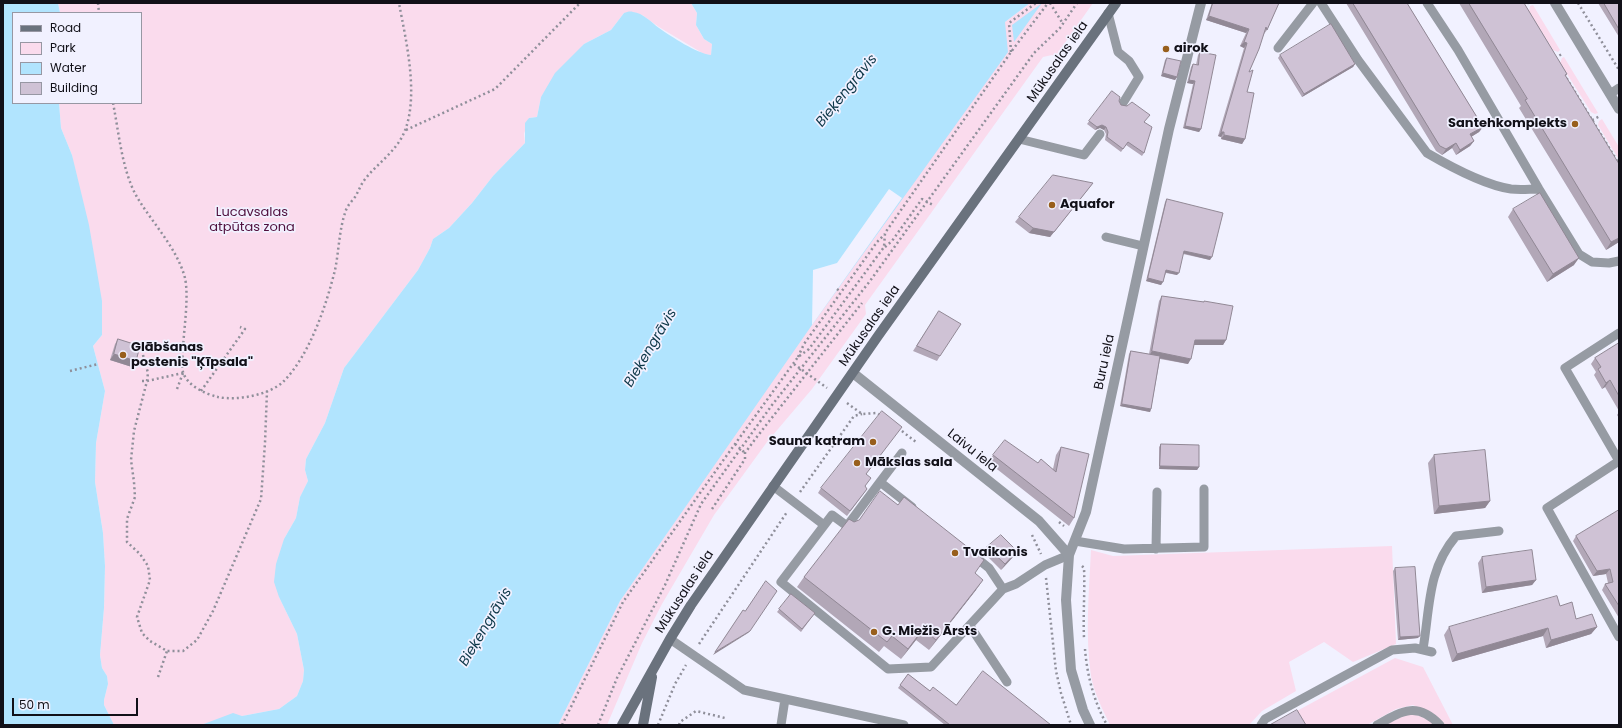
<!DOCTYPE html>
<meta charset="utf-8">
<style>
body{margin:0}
#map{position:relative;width:1622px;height:728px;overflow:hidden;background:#f1f1ff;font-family:Poppins,sans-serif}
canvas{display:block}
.frame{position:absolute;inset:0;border:4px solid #111018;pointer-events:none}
.legend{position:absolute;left:12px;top:12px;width:130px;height:92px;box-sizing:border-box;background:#f1f1ff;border:1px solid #9797a3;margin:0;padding:5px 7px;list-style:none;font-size:12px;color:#111018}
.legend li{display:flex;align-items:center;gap:8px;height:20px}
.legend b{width:20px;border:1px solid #9797a3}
.scale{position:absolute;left:12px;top:698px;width:126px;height:18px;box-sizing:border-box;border:2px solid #111018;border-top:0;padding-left:5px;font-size:12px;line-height:14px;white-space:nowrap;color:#111018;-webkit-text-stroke:3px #f1f1ff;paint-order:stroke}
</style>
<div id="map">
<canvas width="1622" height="728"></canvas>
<div class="frame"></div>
<ul class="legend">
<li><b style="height:5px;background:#6a727d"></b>Road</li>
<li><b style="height:11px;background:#fadbed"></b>Park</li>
<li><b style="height:11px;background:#b1e4fe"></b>Water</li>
<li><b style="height:11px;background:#cfc2d5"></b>Building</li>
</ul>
<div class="scale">50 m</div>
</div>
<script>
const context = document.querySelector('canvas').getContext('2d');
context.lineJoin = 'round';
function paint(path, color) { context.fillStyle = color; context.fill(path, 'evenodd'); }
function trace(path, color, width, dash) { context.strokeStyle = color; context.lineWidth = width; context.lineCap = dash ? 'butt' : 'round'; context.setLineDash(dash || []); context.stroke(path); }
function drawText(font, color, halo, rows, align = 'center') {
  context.font = font + ' Poppins,sans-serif'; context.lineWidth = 3.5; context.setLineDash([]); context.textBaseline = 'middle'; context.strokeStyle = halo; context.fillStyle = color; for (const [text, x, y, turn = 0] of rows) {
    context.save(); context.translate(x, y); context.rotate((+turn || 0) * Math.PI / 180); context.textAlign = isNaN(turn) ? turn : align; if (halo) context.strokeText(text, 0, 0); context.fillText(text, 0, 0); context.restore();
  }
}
const green = new Path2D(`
 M58,3H691L697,13L696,25L704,39L712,44L711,55L704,54L659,27L642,15L624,13L611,30L584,44L541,97L537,117L529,118L524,134L525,143L493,176L472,203L449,228L433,239L430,248L418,270L344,368L325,423L306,459L305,470L308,481L300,497L296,518L284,539L279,597L297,634L304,670L303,681L297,696L279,709L242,716L236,715L201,725H114L104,705V700L108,684L107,676L102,668L100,655L104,608L105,566L103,533L95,482L96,443L105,391L93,346L102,335L72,155L61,128L59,103H141V13H60Z
 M1030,3H1093L1055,57L1052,55L1043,57L865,305L866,314L812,389L767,442L714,515L662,604L642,643L607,725H558L620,601L685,507L1005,22Z
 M1533,5L1560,50L1558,52L1553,50L1529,11L1530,6Z
 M1564,57L1598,113L1595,114L1591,112L1560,63L1562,58Z
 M1602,119L1619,147V160L1598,125L1599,121Z
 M1392,546L1396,644L1353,662L1324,642L1289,662L1296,691L1262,711L1249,725H1110C1103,710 1094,693 1091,676C1085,634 1089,592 1091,550L1113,556Z
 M1395,658L1423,667L1453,725H1444L1429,713L1413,705L1396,709L1367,725H1302L1295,712Z
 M1408,714C1419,715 1427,717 1435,725H1384Z`);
const water = new Path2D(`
 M3,3H58L60,13H13V103H59L61,128L72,155L89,225L102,301V335L93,346L105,391L96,443L95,482L103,533L105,566L104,608L100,655L102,668L107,676L108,684L104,700V705L114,725H3Z
 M691,3H1030L1005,22L1008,52L812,325L620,601L558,725H201L233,713L242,716L279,709L297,696L303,681L304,670L297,634L279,597L274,582L276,564L284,539L296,518L300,497L308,481L305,470L306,459L325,423L344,368L418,270L430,248L433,239L449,228L472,203L493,176L525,143V123L529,118L537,117L541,97L555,73L584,44L611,30L624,13C627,12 630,11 633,12C643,13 651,22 659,28C672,37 696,53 711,55L712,44L704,39L696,25L697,13Z
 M1042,3L1014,42L1012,25Z`);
const pier = new Path2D(`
 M889,189L902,198L812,325L813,270L837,263Z`);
const path = new Path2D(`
 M98,3L99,13
 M1050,3L1063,24
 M1578,3L1619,70
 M1523,6L1528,3
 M1011,52L1009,23L1036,3
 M1555,58L1562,54
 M1564,74L1619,164
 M113,103C119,133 122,171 137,197C153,224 177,248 185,278C189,297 184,328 183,348C183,355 181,365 183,372C187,386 206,394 218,397C237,401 270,395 284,381C310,354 326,306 335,270C339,251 339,229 346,210C348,205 352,201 355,197C358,192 360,187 363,182C372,169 386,159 396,146C424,112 406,42 399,3
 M1592,120L1600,116
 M406,130L495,89L580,3
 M885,247L892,241L922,199L933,205
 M837,289L841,292
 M143,355L148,373L147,381L134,431L131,460L134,482L135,497L127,519V542L140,554L148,566L150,580L137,617L142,633L150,641L167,651H183L197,640L213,611L261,499L265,443L267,391
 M798,357L804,344L877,242L885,234
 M794,364L827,388
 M70,371L98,364
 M142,381H147L183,373
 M177,389L183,373
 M201,391L245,329L240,327
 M847,403L862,414L877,413L882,416
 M898,428L916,442
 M735,444L745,453
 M800,492L854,416L862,414
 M712,509L745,459V453L756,438L862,303
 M1059,522L1064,526
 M1032,535L1041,554
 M1082,566L1084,568C1085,591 1083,614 1084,638
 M1046,578L1056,671L1061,693L1071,725
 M699,644L787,512
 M1085,649C1087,675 1094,702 1107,725
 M158,677L167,651
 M562,725L623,602L722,462L798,357L809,349L884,247L885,233L1011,52L1048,3
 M598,725L617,678L665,585L701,504L772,405L870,281L1034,53L1060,28L1077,3
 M658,725L675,684L686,665
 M679,725L680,722L696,711L725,718`);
const lane = new Path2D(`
 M1321,3L1358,60L1427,153C1451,167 1484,185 1511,189C1520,190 1530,189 1539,189
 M1427,3L1458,50L1539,189L1579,254L1592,262L1609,263L1619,261
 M1108,13L1118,52L1129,61L1139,77L1123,103
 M1278,48L1313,3
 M1610,94L1619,88
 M1019,139L1084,155L1100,134
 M1106,237L1143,246
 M1619,333L1565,368L1619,461
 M1619,461L1547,508L1619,637
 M880,482L902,453
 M773,486L824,525
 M912,507L880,482L847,526L832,515L781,582L888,669L931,667L1003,589L1016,584L1045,565L1069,555
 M1075,541L1124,549L1204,547V489
 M1156,549L1157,492
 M974,556L989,568L1003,589
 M970,626L1007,682
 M670,639L744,690L904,725
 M1423,649C1430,609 1427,570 1456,536L1499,531
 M781,725L785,699
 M1261,725L1265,719L1392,650L1415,648L1432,652
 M1377,725C1402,711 1417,701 1440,725`);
const street = new Path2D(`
 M1555,3L1619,109
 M853,373L1039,521L1069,555
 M1090,725L1083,710L1071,670L1066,600L1069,555L1086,512L1169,129L1201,3`);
const secondary = new Path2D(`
 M622,725L670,639L691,605L878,336L1116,3
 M643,725L652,677`);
const wall = new Path2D(`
 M1212,3H1279L1267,30L1264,34L1249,72L1247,92L1245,139L1242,144L1221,139V137L1218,136L1244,48L1240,46L1246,33L1206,20Z
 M1346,3H1407L1483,127L1479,132L1471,137L1474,141L1470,146L1456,155L1452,148L1442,155L1436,151Z
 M1459,3H1524L1567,74L1566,76L1619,242L1606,250L1519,108L1521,106Z
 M1598,3H1619V37Z
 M1200,52L1201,129L1199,132L1183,128L1193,84L1187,83L1191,67L1193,64L1196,65L1198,55Z
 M1280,55L1355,64L1353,67L1302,97L1278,58Z
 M1167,58L1177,77L1175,80L1161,76L1165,60Z
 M1112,91L1119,101L1121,105L1145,122L1144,153L1142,156L1126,145L1121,152L1105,140L1106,134L1104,130L1100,128L1095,130L1087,124Z
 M1089,188L1050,237L1029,233L1015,222L1019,217Z
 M1167,199L1210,260L1183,254L1177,275L1166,273L1161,285L1146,281L1165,202Z
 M1513,209L1574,265L1547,282L1508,217Z
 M1162,296L1204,302V301L1226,340L1223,345H1194L1188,364L1160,359L1151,409L1150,412L1120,406L1129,354L1131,351L1149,354L1159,301Z
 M939,311L940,356L937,361L913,351Z
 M118,339L136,361L132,367L110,360L115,344Z
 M1619,343V411L1605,387L1602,389L1594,375L1596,372L1591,364L1595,358Z
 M1619,412V418L1617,415Z
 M1161,444L1199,467L1197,470L1159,469V447Z
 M1061,447L1074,518L1069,526L988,462L993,455L1038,463L1053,469L1056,455Z
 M1434,455L1490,501L1485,508L1434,514L1428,463Z
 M866,474L865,487L867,489L847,516L818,493L821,488Z
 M1619,510V618L1602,590L1605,584L1608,583L1606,574L1593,576L1573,541L1576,536Z
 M854,522L975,573L976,590L929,650L916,640L901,659L884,646L879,652L797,587L804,577Z
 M987,547L1017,551L1013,557L1001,570L984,553Z
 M1482,557L1536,580L1532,585L1482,593L1478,563Z
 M1395,568L1418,638L1398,640L1393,571Z
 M791,594L815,613L801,632L777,612Z
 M1560,606L1576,619L1597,627L1591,634L1546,648L1543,636L1452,662L1444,635L1449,627Z
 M908,674L930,691L956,705L1051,725H945L898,688Z`);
const shadedWall = new Path2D(`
 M1209,16L1249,29L1246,33L1206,20Z
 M1244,42L1247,43L1244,48L1240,46Z
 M1355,64L1353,67L1302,97L1304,94Z
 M1163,73L1177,77L1175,80L1161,76Z
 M1189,80L1195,81L1193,84L1187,83Z
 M1102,125L1106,127L1104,130L1100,128L1095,130L1097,127Z
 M1185,126L1201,129L1199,132L1183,128Z
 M1483,127L1479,132L1466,140L1470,134Z
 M1221,132H1224L1221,137L1218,136Z
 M1224,135L1245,139L1242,144L1221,139Z
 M1474,141L1470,146L1456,155L1460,150Z
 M1456,143L1452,148L1442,155L1446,149Z
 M1093,183L1050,237L1029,233L1033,228Z
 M1619,238V242L1606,250L1611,242Z
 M1184,251L1212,257L1210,260L1182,253Z
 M1579,258L1574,265L1547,282L1553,274Z
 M1166,270L1179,273L1177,275L1164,272Z
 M1148,278L1163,282L1161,285L1146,281Z
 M1195,340H1226L1223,345H1191Z
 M1152,351L1191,359L1188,364L1149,356Z
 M114,354L136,361L132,367L110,360Z
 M1610,380L1605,387L1602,389L1606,383Z
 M1122,404L1151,409L1150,412L1120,406Z
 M1160,466L1199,467L1197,470L1159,469Z
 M1490,501L1485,508L1434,514L1439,506Z
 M1017,551L1013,557L1001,570L1005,564Z
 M1610,569L1606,574L1593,576L1597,571Z
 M983,580L976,590L929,650L936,640Z
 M1536,580L1532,585L1482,593L1486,587Z
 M1597,627L1591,634L1546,648L1551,640Z
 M1548,628L1543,636L1452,662L1457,654Z
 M923,629L916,640L901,659L908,649Z
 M750,631L748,633L713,655L715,652Z
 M1420,636L1418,638L1398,640L1400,637Z`);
const building = new Path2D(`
 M1213,3H1279L1267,30L1266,27L1259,49L1249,72L1253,70L1247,92L1254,93L1245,139L1224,135V132H1221L1247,43L1244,42L1249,29L1209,16Z
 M1353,3H1407L1483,127L1470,134L1474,141L1460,150L1456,143L1446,149L1440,146Z
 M1469,3H1524L1567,74L1565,75L1619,164V238L1611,242L1525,100L1527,99Z
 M1604,3H1619V29Z
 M1331,24L1355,64L1304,94L1280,55Z
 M1200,52L1216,55L1201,129L1185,126L1195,81L1189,80L1193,64L1198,65Z
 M1167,58L1181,61L1177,77L1163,73Z
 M1112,91L1120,97L1119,101L1121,105L1127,106L1132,102L1150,115L1144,122L1152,127L1144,153L1128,142L1123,149L1107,137L1108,132L1106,127L1102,125L1097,127L1089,121Z
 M1053,175L1093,183L1054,232L1033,228L1019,217Z
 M1540,193L1579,258L1553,274L1513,209Z
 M1167,199L1223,213L1212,257L1184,251L1179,273L1166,270L1163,282L1148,278Z
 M1162,296L1204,302V301L1233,306L1226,340H1195L1191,359L1152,351Z
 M939,311L961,324L940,356L917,346Z
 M118,339L140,346L136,361L114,354Z
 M1619,343V396L1610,380L1606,383L1598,369L1601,367L1595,358Z
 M1131,351L1160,356L1151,409L1122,404Z
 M882,411L902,427L866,474L871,478L865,486L867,489L850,511L821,488Z
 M1005,440L1038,463L1041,459L1056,472L1061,447L1089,454L1074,518L993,455Z
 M1161,444L1199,445V467L1160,466Z
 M1485,450L1490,501L1439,506L1434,455Z
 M880,491L898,505L904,497L984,560L975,573L983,580L936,640L923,629L908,649L892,636L887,642L804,577L849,519L854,522L859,520Z
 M1619,510V606L1605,584L1613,582L1610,569L1597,571L1576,536Z
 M1001,535L1017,551L1005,564L987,547Z
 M1532,550L1536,580L1486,587L1482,557Z
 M1415,567L1420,636L1400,637L1395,568Z
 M766,581L777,591L750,631L715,652L743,610L745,611Z
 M791,594L815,613L802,629L779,609Z
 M1557,596L1560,606L1572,602L1576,619L1592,614L1597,627L1551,640L1548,628L1457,654L1449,627Z
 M983,671L1051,725H950L900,685L908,674L930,691L933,687L956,705Z
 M1297,710L1306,725H1270Z`);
const markers = [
 [1166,49,4,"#985f1c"],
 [1575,124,4,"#985f1c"],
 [1052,205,4,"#985f1c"],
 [123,355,4,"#985f1c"],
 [873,442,4,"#985f1c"],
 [857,463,4,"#985f1c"],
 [955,553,4,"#985f1c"],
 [874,632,4,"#985f1c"]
];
const poiNames = [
 ["airok",1174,49],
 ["Santehkomplekts",1567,124,"right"],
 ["Aquafor",1060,205],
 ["Glābšanas",131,348],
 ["postenis \"Ķīpsala\"",131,363],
 ["Sauna katram",865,442,"right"],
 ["Mākslas sala",865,463],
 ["Tvaikonis",963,553],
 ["G. Miežis Ārsts",882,632]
];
const streetNames = [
 ["Mūkusalas iela",1058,62,-55],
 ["Mūkusalas iela",870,326,-55],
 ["Buru iela",1105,362,-78],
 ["Laivu iela",972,451,39],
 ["Mūkusalas iela",685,592,-57]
];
const parkNames = [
 ["Lucavsalas",252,213],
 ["atpūtas zona",252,228]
];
const waterNames = [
 ["Bieķengrāvis",847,91,-51],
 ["Bieķengrāvis",651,348,-59],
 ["Bieķengrāvis",486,627,-59]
];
paint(green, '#fadbed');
paint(water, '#b1e4fe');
paint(pier, '#f1f1ff');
trace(path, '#8f8f9a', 2.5, [2, 3]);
trace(lane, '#969ba3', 9);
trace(street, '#969ba3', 10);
trace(secondary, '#6a727d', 10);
paint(wall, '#b2a7b7');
paint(shadedWall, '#918895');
paint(building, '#cfc2d5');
trace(building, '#918895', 1);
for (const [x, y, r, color] of markers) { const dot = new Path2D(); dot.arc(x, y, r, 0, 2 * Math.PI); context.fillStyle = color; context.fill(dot); trace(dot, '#f1f1ff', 1.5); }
drawText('bold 13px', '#111018', '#f1f1ff', poiNames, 'left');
drawText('13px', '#111018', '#f1f1ff', streetNames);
drawText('13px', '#50103e', '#f1f1ff', parkNames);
drawText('italic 14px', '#0c3647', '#f1f1ff', waterNames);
</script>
